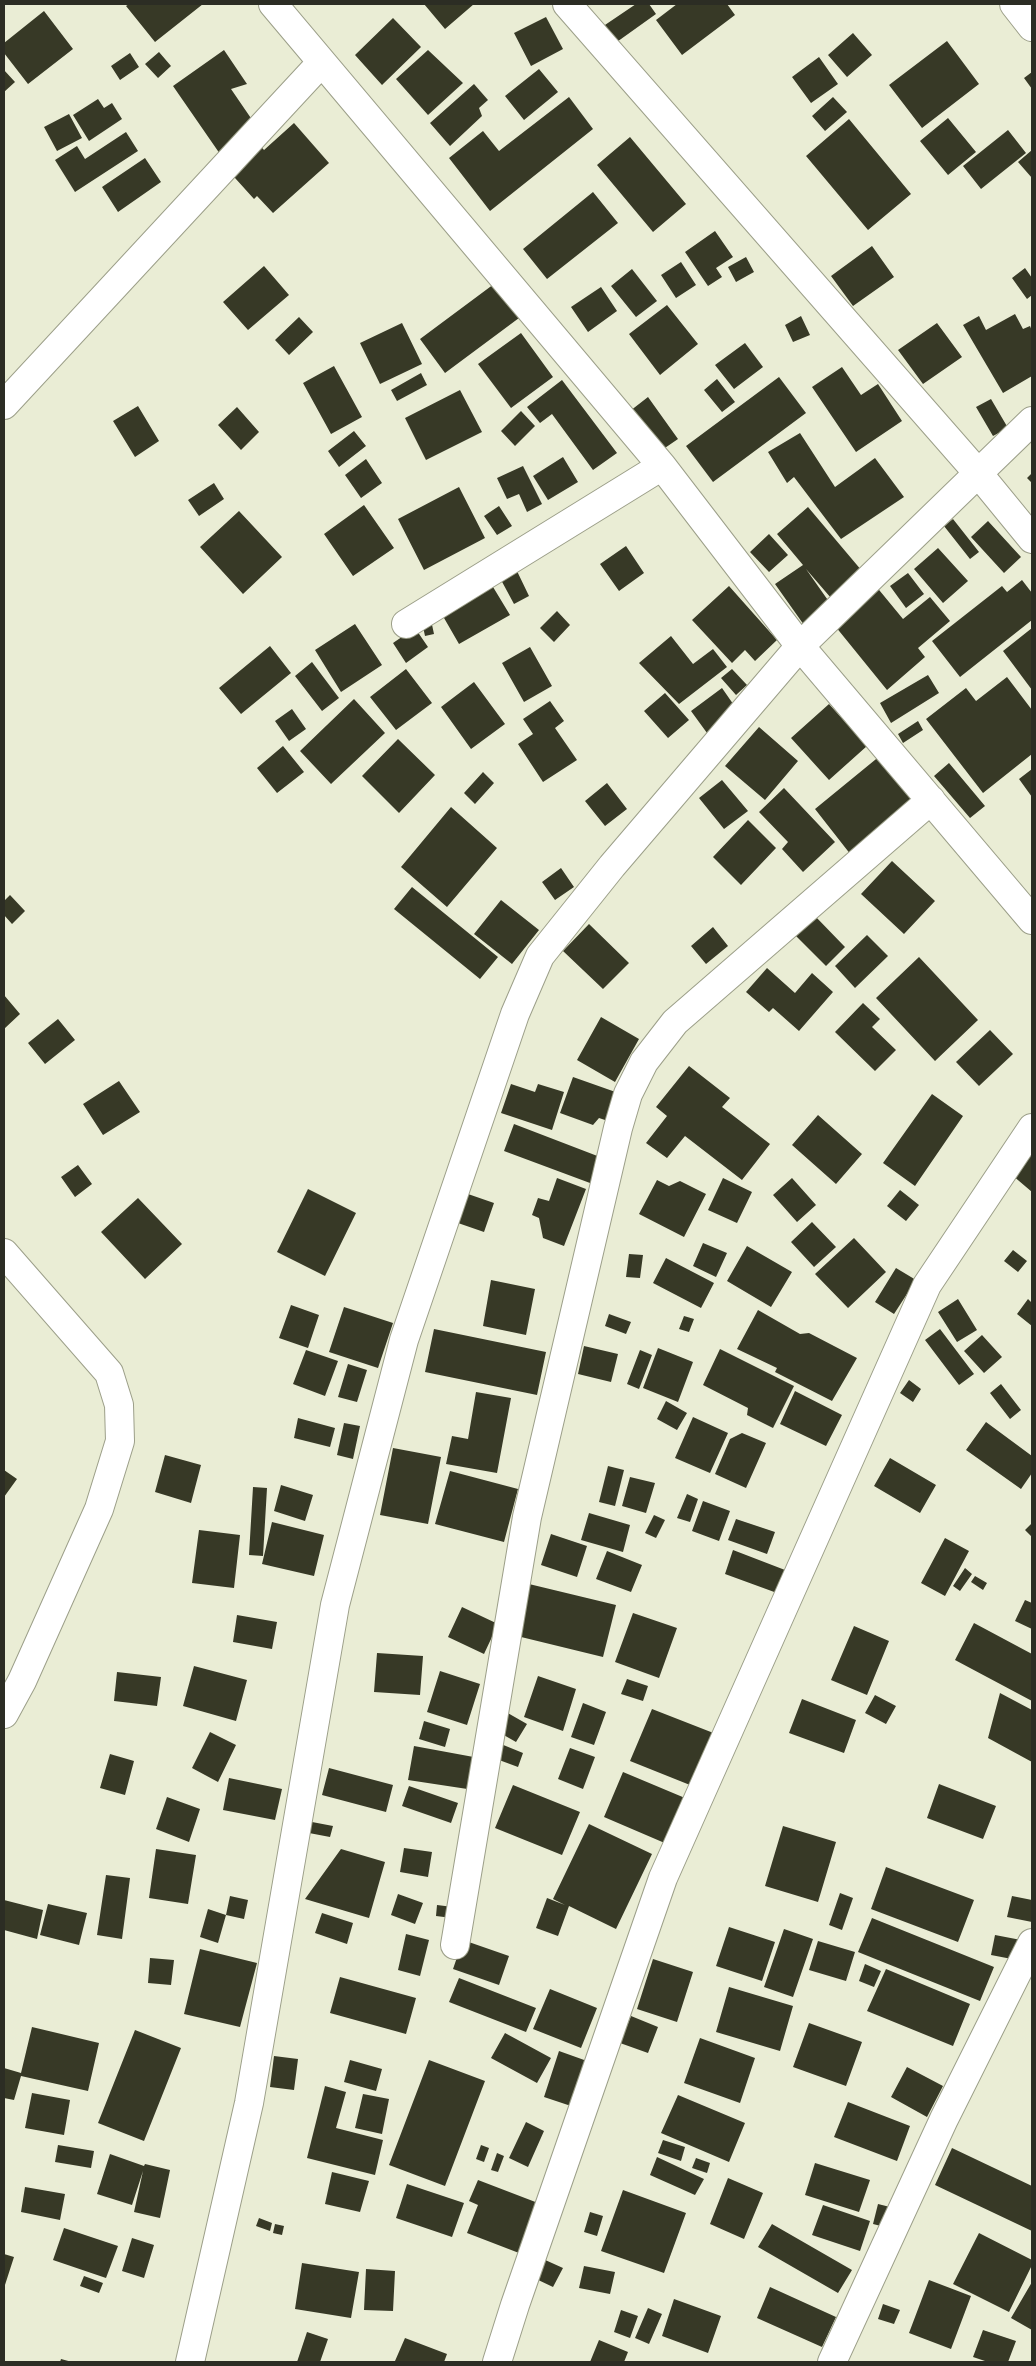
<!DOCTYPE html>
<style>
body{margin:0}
#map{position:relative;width:1036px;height:2366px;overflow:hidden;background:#eaedd5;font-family:Inter,sans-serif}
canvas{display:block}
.frame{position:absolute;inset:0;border:5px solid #2c2d24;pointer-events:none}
</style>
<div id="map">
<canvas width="1036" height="2366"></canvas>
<div class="frame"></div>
</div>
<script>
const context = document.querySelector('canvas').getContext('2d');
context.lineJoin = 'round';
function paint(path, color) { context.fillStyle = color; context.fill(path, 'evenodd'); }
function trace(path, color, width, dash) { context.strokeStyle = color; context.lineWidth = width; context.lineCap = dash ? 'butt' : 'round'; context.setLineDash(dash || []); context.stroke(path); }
const building = new Path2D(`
 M129,4H203L155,42L126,6Z
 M424,4H474L445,29Z
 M636,4H649L656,14L614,44L602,27Z
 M677,4H727L735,15L682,55L656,20Z
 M44,11L73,49L28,84L4,53V43Z
 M546,17L563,49L531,66L514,33Z
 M393,18L421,47L382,85L355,55Z
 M853,33L872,55L847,77L828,55Z
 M947,41L979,84L922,128L889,85Z
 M224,50L247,84L231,89L257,127L220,154L173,86Z
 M428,50L463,83L428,115L396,79Z
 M159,52L171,66L158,78L145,64Z
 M130,53L139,67L120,80L111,66Z
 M819,57L838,84L811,103L792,77Z
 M539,69L558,92L524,120L505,96Z
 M4,70L15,82L4,92Z
 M1032,72V89L1024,78Z
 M474,84L488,100L479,108L482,116L450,146L430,123Z
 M569,97L593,129L490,211L449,158L483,131L499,151Z
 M833,97L847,112L825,131L812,116Z
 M98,99L104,108L112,103L122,119L89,141L73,115Z
 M69,114L82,138L57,151L44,127Z
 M948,118L976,152L948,175L920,141Z
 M849,119L911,194L868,230L806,156Z
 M294,123L329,163L273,213L257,196L254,199L226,168L256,141L264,150Z
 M1008,130L1026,153L981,189L963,166Z
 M126,132L138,151L75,192L55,160L77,146L85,159Z
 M630,137L686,204L653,232L597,165Z
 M1032,150V178L1018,162Z
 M145,158L161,182L118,212L102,187Z
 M593,192L618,223L547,279L523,249Z
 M715,231L733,257L716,268L722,277L708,286L685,252Z
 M872,246L894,277L853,306L831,276Z
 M746,257L754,272L736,282L728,267Z
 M681,262L696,285L676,298L661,275Z
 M264,266L289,295L248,330L223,302Z
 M1025,268L1032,278V295L1027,299L1012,278Z
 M632,269L657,301L636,317L611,286Z
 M494,284L519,318L445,373L420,339Z
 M601,287L617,311L588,332L571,307Z
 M667,305L698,344L660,375L629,334Z
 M1015,314L1023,329L1030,326L1032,331V376L1003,393L963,325L979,316L986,330Z
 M801,316L810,335L793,342L785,325Z
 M299,317L313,332L289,355L275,340Z
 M402,323L422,364L380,384L360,343Z
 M937,323L962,357L923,384L898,350Z
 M521,333L553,377L511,408L478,364Z
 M745,343L763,367L734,389L715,365Z
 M334,366L362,417L331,434L303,383Z
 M842,367L861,395L878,384L902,421L856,452L812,387Z
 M421,373L427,385L397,401L391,390Z
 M779,377L806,413L713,482L686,446Z
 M717,379L735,402L722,412L704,390Z
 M562,380L617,453L593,470L552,414L540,423L527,407Z
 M460,390L482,432L426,460L405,418Z
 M648,397L678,439L659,452L630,411Z
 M991,399L1008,428L993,436L976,407Z
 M138,406L159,441L135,457L113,421Z
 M237,407L259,432L241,450L218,425Z
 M521,411L535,426L515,446L501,431Z
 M354,431L366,446L339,467L328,451Z
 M800,433L835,487L875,458L904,497L841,539L794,477L787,483L768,452Z
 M563,457L578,482L548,500L533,476Z
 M366,459L382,483L361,498L345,475Z
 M523,466L542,504L527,512L519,494L507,499L497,478Z
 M1032,473V483L1027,478Z
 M214,483L224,499L199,516L188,500Z
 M459,487L485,538L424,570L398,519Z
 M364,505L394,548L353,576L324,534Z
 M499,506L512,526L497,535L484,516Z
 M808,507L862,571L831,598L806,569L832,606L804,625L775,584L803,565L777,534Z
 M239,511L282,557L243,594L200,547Z
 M953,519L979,552L970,559L944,526Z
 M988,521L1021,557L1004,573L971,537Z
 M769,534L788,555L769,572L750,552Z
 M626,546L644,573L619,591L600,564Z
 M938,548L968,581L943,603L914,569Z
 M516,569L529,596L514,604L500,578Z
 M908,573L924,594L906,608L890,586Z
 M1022,580L1032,593V620L960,677L932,641L1002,586L1007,592Z
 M490,582L510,615L459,644L440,611Z
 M875,585L903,619L930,597L950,621L918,648L925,657L887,690L831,621Z
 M729,586L777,640L755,661L745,650L732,663L692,620Z
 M557,611L570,625L554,642L540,628Z
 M431,620L434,634L425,636L422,622Z
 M355,624L382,665L341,692L315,650Z
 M415,628L428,647L406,663L393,643Z
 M1032,628V690L1003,651Z
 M671,636L693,664L713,649L727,667L679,704L639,663Z
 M270,646L291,673L241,714L219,688Z
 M530,647L552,686L524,702L502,663Z
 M312,662L339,698L322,711L295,676Z
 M406,669L432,703L396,730L370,697Z
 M732,669L747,685L736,695L721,678Z
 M928,675L939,693L891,723L880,703Z
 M1007,677L1032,710V754L983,793L926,719L966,688L976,701Z
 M474,682L505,724L471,749L441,707Z
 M722,688L738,711L707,733L691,711Z
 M665,693L689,720L668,738L644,711Z
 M354,699L385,733L331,784L300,751Z
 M550,701L564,721L555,728L577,760L543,782L518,744L533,734L523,719Z
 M829,704L867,746L829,780L791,738Z
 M292,709L306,729L289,741L275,721Z
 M918,721L923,730L903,743L898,734Z
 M759,727L798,761L765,800L725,766Z
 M398,739L435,775L399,813L362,776Z
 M283,746L304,772L277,793L257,768Z
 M881,755L918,802L851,855L815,809Z
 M949,763L985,806L970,818L934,776Z
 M1032,769V797L1019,779Z
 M483,772L494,783L475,804L464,793Z
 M722,780L748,811L724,829L699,798Z
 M607,783L627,809L605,826L585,801Z
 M784,788L835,842L803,872L782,849L788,842L759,812Z
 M451,807L497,848L447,907L401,867Z
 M748,820L776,848L741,885L713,857Z
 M892,861L935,901L904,934L861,894Z
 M561,868L574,887L555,900L542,882Z
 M412,887L498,957L480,979L394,909Z
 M10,895L25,911L12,924L4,915V901Z
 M501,900L539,930L512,964L474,934Z
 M814,915L845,947L826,966L794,934Z
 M589,924L629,963L603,989L563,951Z
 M713,927L728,946L706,964L691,946Z
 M867,935L888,956L855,988L835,966Z
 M919,957L978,1020L935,1061L876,998Z
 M767,968L795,993L812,973L833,992L799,1031L773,1008L769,1012L746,992Z
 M4,995L20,1014L4,1029Z
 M863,1003L880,1019L872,1027L896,1050L875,1071L835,1032Z
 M601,1017L639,1039L615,1082L577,1060Z
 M58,1019L75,1040L45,1064L28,1043Z
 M990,1030L1013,1054L979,1086L956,1062Z
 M689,1066L730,1098L722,1107L770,1144L742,1180L685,1136L667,1158L646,1143L667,1116L656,1107Z
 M573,1077L624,1095L614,1123L599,1118L593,1125L560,1113Z
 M119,1081L140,1112L103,1135L83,1104Z
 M511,1084L535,1092L538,1084L564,1092L552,1130L501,1113Z
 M932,1094L963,1116L915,1186L883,1163Z
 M818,1115L862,1154L836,1184L792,1145Z
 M514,1124L600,1157L590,1183L504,1151Z
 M1032,1152V1192L1012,1175Z
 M78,1165L92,1184L75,1197L61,1177Z
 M557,1178L586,1189L564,1246L543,1238L539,1218L532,1215L538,1198L549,1201Z
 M723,1178L752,1192L737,1223L708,1210Z
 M792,1178L816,1205L797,1222L773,1195Z
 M657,1180L669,1186L680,1181L706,1194L684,1237L639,1214Z
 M308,1189L356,1213L325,1276L277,1252Z
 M900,1190L919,1205L906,1221L887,1206Z
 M468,1194L494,1203L484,1232L458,1223Z
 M138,1198L182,1244L145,1279L101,1232Z
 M812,1222L836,1247L814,1267L791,1242Z
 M854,1238L886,1272L848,1308L815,1274Z
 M703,1243L727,1253L716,1277L693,1266Z
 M747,1246L792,1272L771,1307L727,1281Z
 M1013,1250L1027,1261L1018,1272L1004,1261Z
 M629,1254L643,1255L640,1278L626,1277Z
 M666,1258L714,1283L701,1308L653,1283Z
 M896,1268L916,1280L894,1314L875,1302Z
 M491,1280L535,1289L526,1335L483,1326Z
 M958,1299L977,1330L957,1342L938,1312Z
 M1028,1299L1032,1303V1326L1017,1314Z
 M291,1305L319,1315L308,1348L279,1338Z
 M344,1307L393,1323L378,1368L329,1352Z
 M758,1310L800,1334L809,1333L857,1358L832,1401L775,1372L777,1368L737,1349Z
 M609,1314L631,1322L626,1334L605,1326Z
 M684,1316L694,1319L689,1332L679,1329Z
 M434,1329L546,1352L537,1395L425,1372Z
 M940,1329L974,1374L959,1385L925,1340Z
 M982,1335L1002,1357L984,1373L964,1351Z
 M584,1346L618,1354L611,1382L578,1374Z
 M658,1348L693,1362L678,1402L643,1388Z
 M720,1349L794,1386L773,1428L747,1415L748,1408L703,1385Z
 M306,1350L338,1361L325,1396L293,1384Z
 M640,1350L652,1355L639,1389L627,1384Z
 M348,1364L367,1370L357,1402L338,1397Z
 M909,1380L921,1389L913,1402L900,1393Z
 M1001,1384L1021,1410L1010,1419L990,1393Z
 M795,1391L842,1415L826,1446L780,1424Z
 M476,1392L511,1398L497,1473L446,1464L452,1436L468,1439Z
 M666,1401L687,1413L677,1430L657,1419Z
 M693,1417L728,1433L710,1473L675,1458Z
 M298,1418L335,1428L330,1447L294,1438Z
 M986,1422L1032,1456V1473L1021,1489L966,1450Z
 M344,1423L360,1426L353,1459L337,1455Z
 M742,1433L766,1443L746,1488L715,1474L730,1439Z
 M393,1448L441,1457L428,1524L380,1515Z
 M165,1455L201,1465L191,1503L155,1492Z
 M890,1458L936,1485L920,1513L874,1486Z
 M608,1466L624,1470L615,1506L599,1502Z
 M4,1470L17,1479L4,1497Z
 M450,1471L518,1489L504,1542L435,1524Z
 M630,1477L655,1483L646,1513L622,1506Z
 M281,1485L313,1495L305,1521L274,1511Z
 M253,1487L267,1488L263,1556L249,1555Z
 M687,1494L698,1499L690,1522L677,1518Z
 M703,1501L730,1511L719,1541L692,1531Z
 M589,1513L630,1525L623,1552L581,1540Z
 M654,1515L665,1520L656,1538L645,1533Z
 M736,1519L775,1532L767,1554L728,1540Z
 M272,1522L324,1535L314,1576L262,1564Z
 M1032,1523V1537L1025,1530Z
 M199,1530L240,1535L234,1588L192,1583Z
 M551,1534L587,1546L577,1577L541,1565Z
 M945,1538L969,1551L945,1596L921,1583Z
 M733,1550L785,1570L777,1593L725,1574Z
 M607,1551L642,1565L631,1592L596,1579Z
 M965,1568L972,1574L960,1591L953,1586Z
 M975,1576L987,1583L983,1590L971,1582Z
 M529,1584L616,1605L603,1657L517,1636Z
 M1025,1600L1032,1603V1629L1015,1621Z
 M462,1607L498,1624L484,1654L448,1637Z
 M633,1613L677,1628L659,1678L615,1662Z
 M237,1615L277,1622L272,1649L233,1642Z
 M974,1623L1032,1654V1701L955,1660Z
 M854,1626L889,1641L867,1695L831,1680Z
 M377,1653L423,1656L420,1695L374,1692Z
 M194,1666L247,1680L236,1721L183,1706Z
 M440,1671L480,1684L467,1725L427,1712Z
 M117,1672L161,1677L157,1706L114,1701Z
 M538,1676L576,1689L563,1731L524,1717Z
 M627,1679L648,1686L643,1701L621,1694Z
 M1000,1693L1032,1710V1762L988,1738Z
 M875,1695L896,1706L886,1724L865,1713Z
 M802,1699L856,1720L844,1753L789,1733Z
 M583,1703L606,1712L594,1745L571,1737Z
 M652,1709L716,1734L695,1787L630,1761Z
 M506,1712L527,1724L516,1742L495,1730Z
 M424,1721L450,1729L445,1747L419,1739Z
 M210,1732L236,1745L218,1782L192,1768Z
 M496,1742L523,1753L518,1767L491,1757Z
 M414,1746L479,1758L474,1790L408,1780Z
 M570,1748L595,1757L583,1789L558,1779Z
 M110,1754L134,1761L125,1795L100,1788Z
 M329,1768L393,1785L386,1812L322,1795Z
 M623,1772L685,1798L667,1844L604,1817Z
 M229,1778L282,1789L275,1820L223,1810Z
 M939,1784L996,1806L983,1839L927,1818Z
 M513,1785L580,1812L562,1855L495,1828Z
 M409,1786L458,1803L451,1823L402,1806Z
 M167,1797L200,1809L189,1842L156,1829Z
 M312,1822L333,1826L330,1837L309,1833Z
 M589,1824L652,1854L616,1929L569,1906L558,1936L536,1928L547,1898L565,1905L553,1899Z
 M783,1826L836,1842L818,1902L765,1886Z
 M404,1848L432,1852L428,1877L400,1872Z
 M156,1849L196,1855L188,1904L149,1898Z
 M341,1849L385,1862L369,1918L305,1899Z
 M886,1867L974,1900L958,1942L871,1909Z
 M106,1875L130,1878L122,1939L97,1935Z
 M840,1893L853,1898L842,1930L829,1925Z
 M398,1894L423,1903L415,1924L391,1915Z
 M230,1896L248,1900L244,1919L226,1915L218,1943L200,1937L208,1909L226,1915Z
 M1012,1896L1032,1900V1922L1007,1917Z
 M4,1900L43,1910L37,1939L4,1930Z
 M48,1904L87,1913L79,1945L40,1935Z
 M437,1905L453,1907L452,1918L436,1916Z
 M322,1913L353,1923L347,1944L315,1933Z
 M872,1918L994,1967L980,2001L858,1952Z
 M729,1927L775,1942L762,1981L716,1966Z
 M784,1929L813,1939L793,1997L764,1987Z
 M406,1934L429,1940L420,1976L398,1970Z
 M995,1935L1021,1940L1017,1960L991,1955Z
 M463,1940L509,1956L499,1985L453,1969Z
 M818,1941L855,1952L846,1981L809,1970Z
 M200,1949L257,1963L240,2027L184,2014Z
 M150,1958L174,1960L171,1985L148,1983Z
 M653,1959L693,1972L677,2022L637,2009Z
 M865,1964L881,1971L874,1987L859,1981Z
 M886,1969L970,2004L953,2046L867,2011Z
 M340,1977L416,1998L406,2034L330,2013Z
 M459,1978L536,2008L526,2032L449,2002Z
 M729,1987L793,2006L780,2051L716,2032Z
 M550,1989L597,2008L581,2048L533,2029Z
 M631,2016L658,2027L648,2053L620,2043Z
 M809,2023L862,2042L846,2086L793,2067Z
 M32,2027L99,2043L88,2091L21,2076L14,2100L4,2098V2068L21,2073Z
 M135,2030L181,2048L144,2141L98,2123Z
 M505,2033L551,2058L537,2083L491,2058Z
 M700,2038L755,2058L740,2103L684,2083Z
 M559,2051L587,2061L571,2106L544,2097Z
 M274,2056L298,2059L294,2090L270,2087Z
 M350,2060L382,2069L376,2091L344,2082Z
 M429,2060L485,2081L445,2186L389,2165Z
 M907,2067L943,2086L927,2117L891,2097Z
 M325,2086L346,2092L336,2128L383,2140L375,2175L307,2158Z
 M32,2093L70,2100L64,2135L25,2128Z
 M363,2094L389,2099L382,2134L355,2128Z
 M678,2095L745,2123L729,2162L661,2133Z
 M848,2102L910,2126L897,2161L834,2137Z
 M526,2122L544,2131L528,2167L509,2158Z
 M663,2140L685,2147L681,2161L658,2153Z
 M58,2145L94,2151L91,2168L55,2162Z
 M481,2145L489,2148L484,2162L476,2159Z
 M952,2148L1032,2186V2231L935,2185Z
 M497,2153L504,2156L498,2172L491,2170Z
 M110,2154L144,2166L145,2164L170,2170L160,2218L134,2212L143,2171L132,2205L97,2194Z
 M657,2157L704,2179L695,2195L650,2175Z
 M696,2158L710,2163L707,2173L692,2168Z
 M815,2163L870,2180L859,2212L805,2195Z
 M332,2172L369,2181L360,2212L325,2204Z
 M728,2178L763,2193L744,2239L710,2224Z
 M478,2180L538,2203L519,2253L467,2233L478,2205L469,2201Z
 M407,2184L464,2203L452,2237L396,2218Z
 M25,2187L65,2194L60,2220L21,2212Z
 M623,2190L686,2213L664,2273L601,2251Z
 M878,2204L890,2207L885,2227L873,2224Z
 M823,2205L870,2221L860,2251L812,2235Z
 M590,2212L603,2216L597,2236L584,2232Z
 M259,2218L272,2223L270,2231L256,2226Z
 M275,2224L284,2226L282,2235L273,2233Z
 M772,2224L852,2270L838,2293L758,2247Z
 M64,2228L118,2246L106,2278L53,2260Z
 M979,2233L1032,2260V2265L1009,2312L953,2284Z
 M132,2238L154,2245L144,2278L122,2271Z
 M4,2254L14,2257L4,2288Z
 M543,2259L563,2268L553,2287L534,2278Z
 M302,2263L359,2272L351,2318L295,2309Z
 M584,2266L615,2272L610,2294L579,2288Z
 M366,2269L395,2271L393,2311L364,2310Z
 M84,2276L103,2283L99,2293L80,2286Z
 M929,2280L971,2296L951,2349L909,2333Z
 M1032,2282V2330L1011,2318Z
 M770,2287L836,2317L822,2347L757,2318Z
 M674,2299L721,2316L708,2353L662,2336Z
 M883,2304L900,2310L894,2324L878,2319Z
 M648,2308L662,2314L649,2344L635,2338Z
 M621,2310L638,2316L630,2338L614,2332Z
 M983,2330L1016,2341L1008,2362H988L973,2357Z
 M307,2332L328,2339L320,2362H297Z
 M405,2338L447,2354L444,2362L395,2361Z
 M599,2340L628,2352L624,2362H590Z
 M61,2359L72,2362H60Z`);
const minor = new Path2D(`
 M273,4L662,466L800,646L1032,920
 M567,4L978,473L1032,539
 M1014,4L1032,27
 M4,405L321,63
 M406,624L662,466
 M4,1253L109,1373L119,1405L120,1441L99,1509L22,1681L4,1714
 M455,1945L527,1517L618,1128L628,1094L644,1062L675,1022L931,800
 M190,2362L249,2103L335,1605L404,1340L515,1014L540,956L612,866L800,646L1032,421
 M497,2362L515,2305L663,1878L927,1285L1032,1128
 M832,2362L944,2119L1032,1943`);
paint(building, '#373926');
trace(minor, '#9c9f89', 30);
trace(minor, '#fff', 28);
</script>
